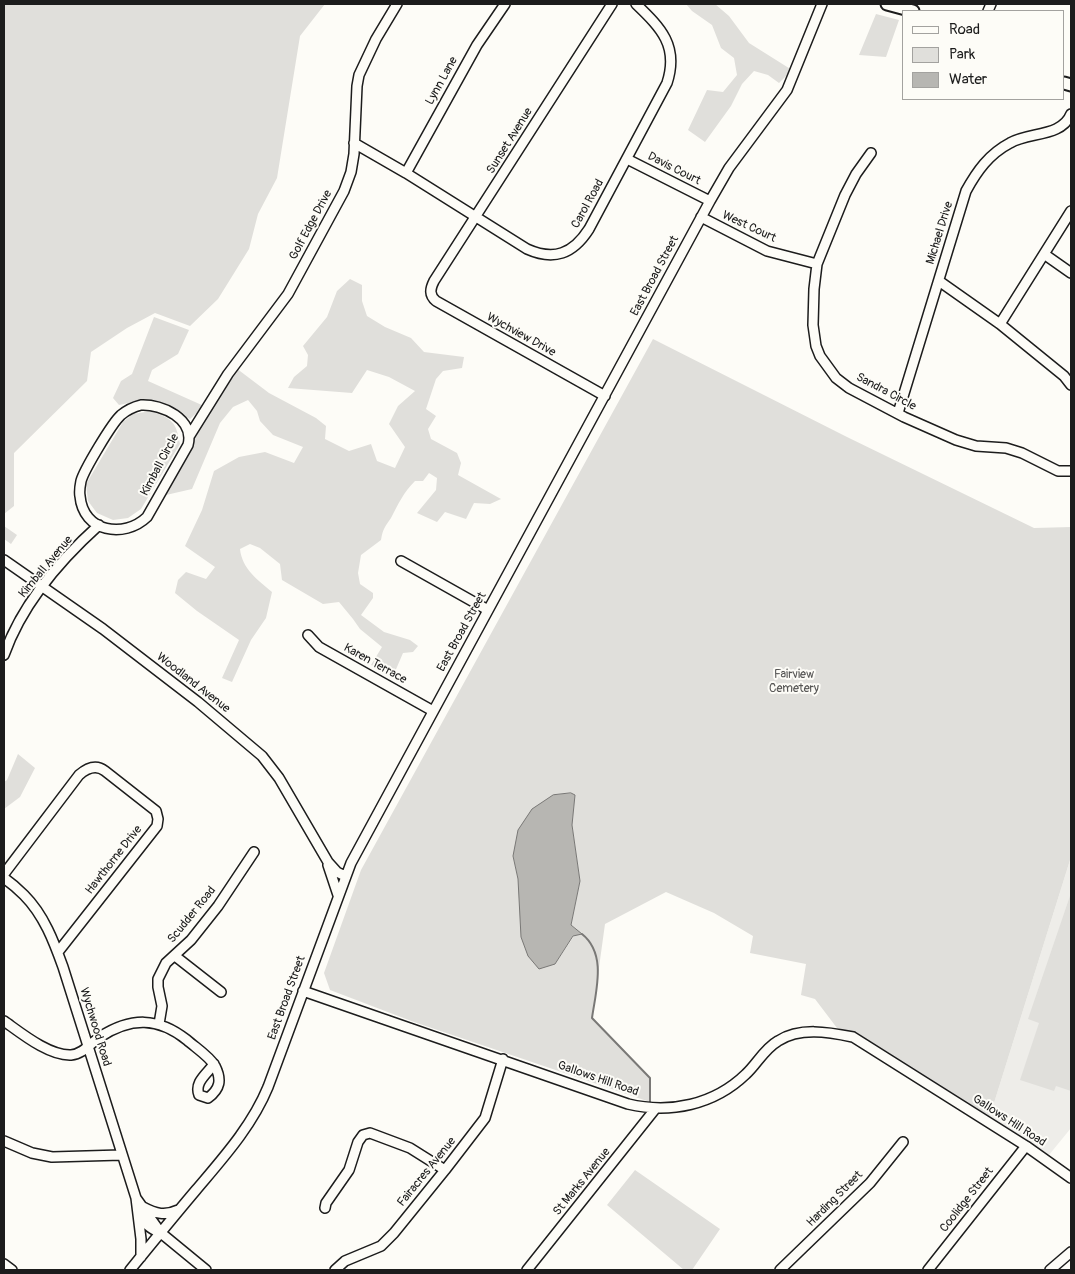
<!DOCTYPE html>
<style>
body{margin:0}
#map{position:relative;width:1075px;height:1274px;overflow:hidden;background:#fdfcf7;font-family:Pangolin,sans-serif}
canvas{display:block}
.frame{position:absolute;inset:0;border:5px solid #1c1c1c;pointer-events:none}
.legend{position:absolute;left:902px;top:10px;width:162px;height:90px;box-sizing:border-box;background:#fdfcf7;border:1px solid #a3a29f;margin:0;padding:6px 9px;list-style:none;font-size:15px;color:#1c1c1c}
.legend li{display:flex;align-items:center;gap:10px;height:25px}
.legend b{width:25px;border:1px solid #a3a29f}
</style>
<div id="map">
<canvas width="1075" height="1274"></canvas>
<div class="frame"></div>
<ul class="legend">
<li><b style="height:6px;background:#fdfcf7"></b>Road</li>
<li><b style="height:14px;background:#e0dfdb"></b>Park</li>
<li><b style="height:14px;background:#b7b6b2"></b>Water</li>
</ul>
</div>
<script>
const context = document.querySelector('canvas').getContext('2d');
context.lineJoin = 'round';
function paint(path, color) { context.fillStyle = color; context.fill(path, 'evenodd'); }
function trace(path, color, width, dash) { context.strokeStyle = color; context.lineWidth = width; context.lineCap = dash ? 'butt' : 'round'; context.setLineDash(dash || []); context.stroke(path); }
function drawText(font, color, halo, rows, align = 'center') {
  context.font = font + ' Pangolin,sans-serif'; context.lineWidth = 4; context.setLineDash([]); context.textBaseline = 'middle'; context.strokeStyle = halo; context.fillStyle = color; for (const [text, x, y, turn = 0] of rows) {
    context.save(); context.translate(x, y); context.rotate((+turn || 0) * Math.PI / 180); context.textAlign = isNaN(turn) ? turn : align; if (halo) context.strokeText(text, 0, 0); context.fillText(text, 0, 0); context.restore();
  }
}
const built = new Path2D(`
 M1071,857V1128L1049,1155L989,1119Z`);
const green = new Path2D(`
 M4,4H325L300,36L277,178L258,214L249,249L218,299L190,326L155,313L127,328L91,352L87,381L14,453V506L4,514Z
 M686,4H715L729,16L749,43L792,70L779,83L768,75L754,71L742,84L731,106L705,142L688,130L707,90L723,92L737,75L734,58L721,48L712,25L692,11Z
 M876,14L899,20L886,57L859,55Z
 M350,279L362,285V301L367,316L385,327L411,338L424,352L464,357L462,368L443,371L436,379L426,409L436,416L428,429L431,439L457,453L461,463L458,475L501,499L490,504L474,503L466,519L445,512L437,522L417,513L436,490L437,478L429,473L423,481H415C403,493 399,503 391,518C385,527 383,528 381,540L361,555L358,573L360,584L373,593V598L361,615L384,632L410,640L418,646L413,652L403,653L394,674L371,665L382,647L360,629L353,619L339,602L323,604L282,580L280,564L260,548L250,544L240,549C242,569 258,580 272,592L266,618L251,640L232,682L222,678L239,640L197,611L175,593L178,580L186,572L206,579L215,567L185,546L202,510L214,471L239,457L265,452L294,463L303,447L273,435L260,421L257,411L248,400L233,407L220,423L192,489L166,495L207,413L236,368L269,393L316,418L326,426L325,439L349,451L371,444L377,461L395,468L405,447L389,424L398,406L415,391L389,377L367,370L352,393L288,388L294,377L307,366L308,355L303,346L327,317L337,291Z
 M154,317L189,330L178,354L152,370L148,381L204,406L190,419C161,403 153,397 119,405L113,398L121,381L132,374Z
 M653,339L847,437L1034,528L1071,527V857L989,1119L862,1037L837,1028L815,999L801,995L806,964L750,953L753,936L714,913L666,892L605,924L592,1018L650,1078V1102L414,1022L330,990L324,973L361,870ZM571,793L575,795L572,825L580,881L571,925L575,928L574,936L555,964L518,879L513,856L567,794Z
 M151,411C172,419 176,421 180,444L141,509L128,518L113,520L97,513L88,501L86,484L123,422L133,414Z
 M4,526L17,535L11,544L4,539Z
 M18,754L35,768L20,797L4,809V782L7,780Z
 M1071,893V1091L1056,1086L1054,1091L1020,1080L1039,1023L1028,1019Z
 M635,1170L720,1229L692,1270H684L607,1205Z`);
const water = new Path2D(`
 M571,793L575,795L572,825L580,881L571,925L582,934L573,936L555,964L539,969L528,956L521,937L518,879L513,856L518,830L532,809L553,795Z`);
const stream = new Path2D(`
 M582,934C607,954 596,990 592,1018L650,1078V1102`);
const minor = new Path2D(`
 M988,11L991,4
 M354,143L406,173L527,249C554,261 573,254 589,229L667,83C679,46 661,28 636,4
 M871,153L856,174L845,195L817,264L814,289L813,325L816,346L820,356L836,378L849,388L904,417L956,440L976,446L1006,448L1022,453L1058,471H1071
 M627,159L710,201
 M406,173L477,45L505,4
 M701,217L767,251L817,264
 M1044,254L1071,273
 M939,281L1000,324L1064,376L1071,385
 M1000,324L1071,211
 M605,396L436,301C429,295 430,289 434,281L612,4
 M141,405C162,404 195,419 188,445L147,517C124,539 83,532 80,496C79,491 80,486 81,481C84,470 112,423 121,415C127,410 133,407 141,405Z
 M898,413L966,191C977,171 989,154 1010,143C1029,132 1062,137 1071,114
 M190,435L228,374L288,294L344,191L351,172L354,154L357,86L359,75L376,39L397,4
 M4,560L103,629L198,702L262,756L279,778L328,862L337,872L345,876
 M401,561L488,610
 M308,635L319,647L433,711
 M4,655C22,604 59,561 99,525
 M328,865L338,895
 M4,874L79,775C87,768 96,764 105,771L156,811L158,819L157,826L58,952
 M4,878C11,883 18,889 24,895C44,915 54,942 63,967L136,1198L141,1239V1257
 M175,956L221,992
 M303,991L628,1104C670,1114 714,1105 746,1074C757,1064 764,1049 778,1041C800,1027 828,1032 853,1037L1026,1146L1071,1178
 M4,1021C21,1033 49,1056 71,1055C83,1054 91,1043 100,1037C131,1017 158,1017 187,1040C196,1048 209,1056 215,1066C222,1080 220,1089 208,1098L199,1095C194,1082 207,1074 214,1064
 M159,1024L162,1006L158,987V979L166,963L191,940L218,906L254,852
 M4,1141L32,1153L52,1157L121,1155
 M136,1198L161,1233L206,1270
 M143,1207C156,1214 165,1216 178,1210
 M325,1208L326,1203L349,1170L358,1142L363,1135L370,1133L410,1148L445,1170
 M139,1214C145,1224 150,1229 161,1233
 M4,1264L12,1270
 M130,1270C152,1243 174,1216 196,1190C223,1158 252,1126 268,1087L351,863L710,201L729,168L787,90L822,4
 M335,1270L345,1261L381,1246L394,1233L445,1170L485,1118L503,1059
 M527,1270L656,1108
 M780,1270L870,1183L903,1142
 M928,1270L1026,1146
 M1050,1270L1071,1252`);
const major = new Path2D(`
 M887,4L913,11
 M1064,83L1071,85`);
const streetNames = [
 ["Lynn Lane",442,81,-61],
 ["Sunset Avenue",510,141,-58],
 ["Davis Court",674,169,27],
 ["Carol Road",588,204,-61],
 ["Golf Edge Drive",311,225,-62],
 ["West Court",749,227,25],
 ["Michael Drive",940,233,-73],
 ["East Broad Street",655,276,-62],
 ["Wychview Drive",521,335,29],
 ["Sandra Circle",886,392,28],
 ["Kimball Circle",160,465,-62],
 ["Kimball Avenue",46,567,-50],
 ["East Broad Street",462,632,-61],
 ["Karen Terrace",375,664,29],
 ["Woodland Avenue",193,683,38],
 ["Hawthorne Drive",114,860,-52],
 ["Scudder Road",192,915,-51],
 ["East Broad Street",287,998,-70],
 ["Wychwood Road",95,1027,73],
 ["Gallows Hill Road",598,1079,19],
 ["Gallows Hill Road",1009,1121,33],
 ["Fairacres Avenue",427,1172,-51],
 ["St Marks Avenue",582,1182,-51],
 ["Harding Street",835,1199,-45],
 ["Coolidge Street",967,1200,-52]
];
const parkNames = [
 ["Fairview",794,675],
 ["Cemetery",794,689]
];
paint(built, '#eeede9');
paint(green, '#e0dfdb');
paint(water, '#b7b6b2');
trace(water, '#797876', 1);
trace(stream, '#797876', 2);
trace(minor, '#1c1c1c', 12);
trace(major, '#1c1c1c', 15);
trace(minor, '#fdfcf7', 9);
trace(major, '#fdfcf7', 11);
drawText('12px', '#1c1c1c', '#fdfcf7', streetNames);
drawText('12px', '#575655', '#fdfcf7', parkNames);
</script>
